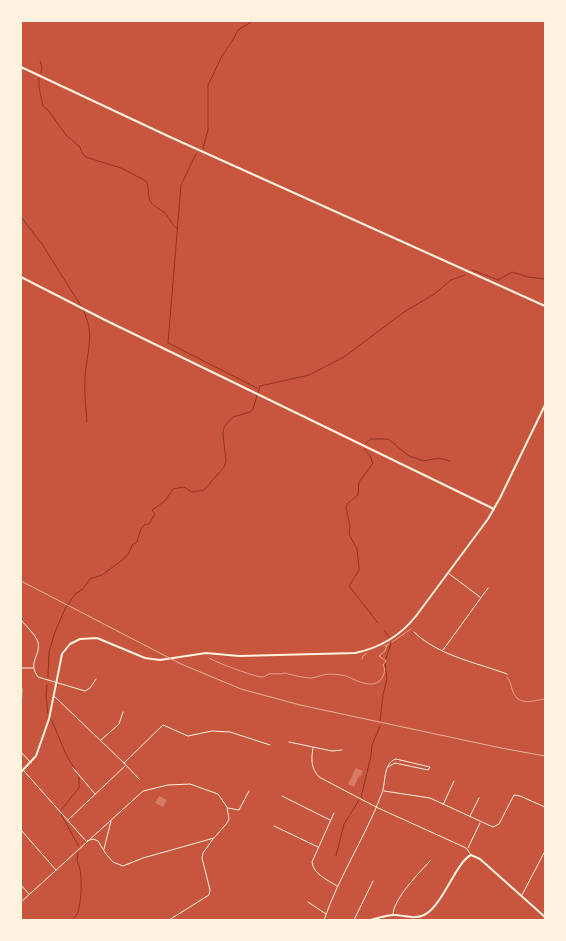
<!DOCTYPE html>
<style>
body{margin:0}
#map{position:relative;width:566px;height:941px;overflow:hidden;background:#c8553d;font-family:Literata,serif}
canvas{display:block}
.frame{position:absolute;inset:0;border:22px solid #fff3e0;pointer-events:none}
</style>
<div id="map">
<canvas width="566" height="941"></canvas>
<div class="frame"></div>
</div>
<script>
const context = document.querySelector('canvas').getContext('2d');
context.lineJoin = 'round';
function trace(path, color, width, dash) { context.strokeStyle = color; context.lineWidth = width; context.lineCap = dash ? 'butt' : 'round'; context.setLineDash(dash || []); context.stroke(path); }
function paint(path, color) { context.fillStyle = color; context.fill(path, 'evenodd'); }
const stream = new Path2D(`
 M40,61L42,67L41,73
 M39,78V87L43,106L48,110L66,135L80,147L82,153L86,157L121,168L146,181C150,188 147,194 150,200C152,206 160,209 165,213C170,218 171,225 177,228
 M203,148L208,130V85L222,56L231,43L238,30L253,21
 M196,154L181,185L168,343L257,388
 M21,217L42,244L81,306
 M472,270L498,280L512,272L528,277L545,279
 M83,310C96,335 86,352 85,379C84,393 86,408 87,422
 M366,444L370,439H388L409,456L424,461L438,458L450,461
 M364,449L370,456L373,463L359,482L358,495L348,503L346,507L350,527L349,534L357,549L359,567V570L349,586L378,623
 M384,630L389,637
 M386,659L391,643
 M48,677L49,652L55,632L65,609L75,594L82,590L90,579L102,575L125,558L129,553L132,545L137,542L141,529L144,525L149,524L155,514L152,510L165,501L173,489L184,487L192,492L204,490L224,467L226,462L223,434L224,427L233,417L250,412L253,409L260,386L309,375L344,357L404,312L433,295L451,280L465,275
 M47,685L46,696L48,714
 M51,719C59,736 64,754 75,769
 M380,721L383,695L387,679L385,663
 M361,797L371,756L372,745L380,726
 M61,810L79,788V777
 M61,814L79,847
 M336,856L344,824L359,800
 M72,920C74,918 76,916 77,914C82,903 83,870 77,861L78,852`);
const building = new Path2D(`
 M355,768L363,771L360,777L359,776L354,787L348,784L350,779H351Z
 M159,796L167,800L163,807L155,803Z`);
const path = new Path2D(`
 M392,642L411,629
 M384,646L389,644
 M209,658C212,661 258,678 262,677C265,677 267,675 269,674C275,673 279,675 285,673C291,675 305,678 311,678C318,677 324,674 330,674C334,674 342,675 346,676C356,680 376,692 383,676C385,671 385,669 383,665L386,661L379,656L385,651L387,645
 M362,659L363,656L367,653
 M507,677C511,682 511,686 513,692C519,706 532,701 545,699`);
const minor = new Path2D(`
 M448,573L480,597
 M21,620C26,626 35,634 38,642C41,656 27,662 38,677L85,691L90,688L96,679
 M414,632C439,656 475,662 507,674
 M443,650L488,588
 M21,668H33
 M54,696L124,763L139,779
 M21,711L22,689
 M101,740L119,724L123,712
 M289,742L332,751L342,750
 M313,748C311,760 311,768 319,777L376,807L464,847L467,849L471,855
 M21,752L31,763
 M124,763L163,725L188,736L212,731L230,732L270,745
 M73,768L95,794
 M24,771L86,841
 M384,791L430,798L493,827L499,824L514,795L520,796L545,807
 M282,796L330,820
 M443,805L454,781
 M228,808L239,810L249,791
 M334,813L312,862C313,874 328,880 337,886
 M470,816L479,798
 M68,820L125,766
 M274,826L318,847
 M21,830L56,870
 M468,848L480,823
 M104,849L111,821
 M21,885L29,894
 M522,895L545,851
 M21,902L143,791L168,785L190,784L218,794L227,807L229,819L227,823L214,838L143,858L123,866L113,862L106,854L98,841L93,839L87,841
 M308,902L326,914
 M393,915C393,899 419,873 430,861
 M169,920L209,895L210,890L202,858L203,853L213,839
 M324,920C339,876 366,836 382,793C386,782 383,763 396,759L430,767L428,770L395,763L388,767
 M354,920L373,881`);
const tertiary = new Path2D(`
 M21,67L170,137L545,306
 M21,277L105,320L494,509
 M371,920C378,918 387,915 394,915C404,915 414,920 424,915C442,907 456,862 471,855L480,859L545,917`);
const secondary = new Path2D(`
 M21,772L36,756L49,719L62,654L70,644L80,639L97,638L145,658L160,660L206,653L239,656L355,653C379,648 401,635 416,616L488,519L500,498L545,405`);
const rail = new Path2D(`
 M21,581L181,664L241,689L300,705L501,748L545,756`);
trace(stream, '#8f3625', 1);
paint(building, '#d67c66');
trace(path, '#fff3e0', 0.5);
trace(minor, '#fff3e0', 1);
trace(tertiary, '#fff3e0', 2);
trace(secondary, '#fff3e0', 2);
trace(rail, '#e9b49f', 1);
</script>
